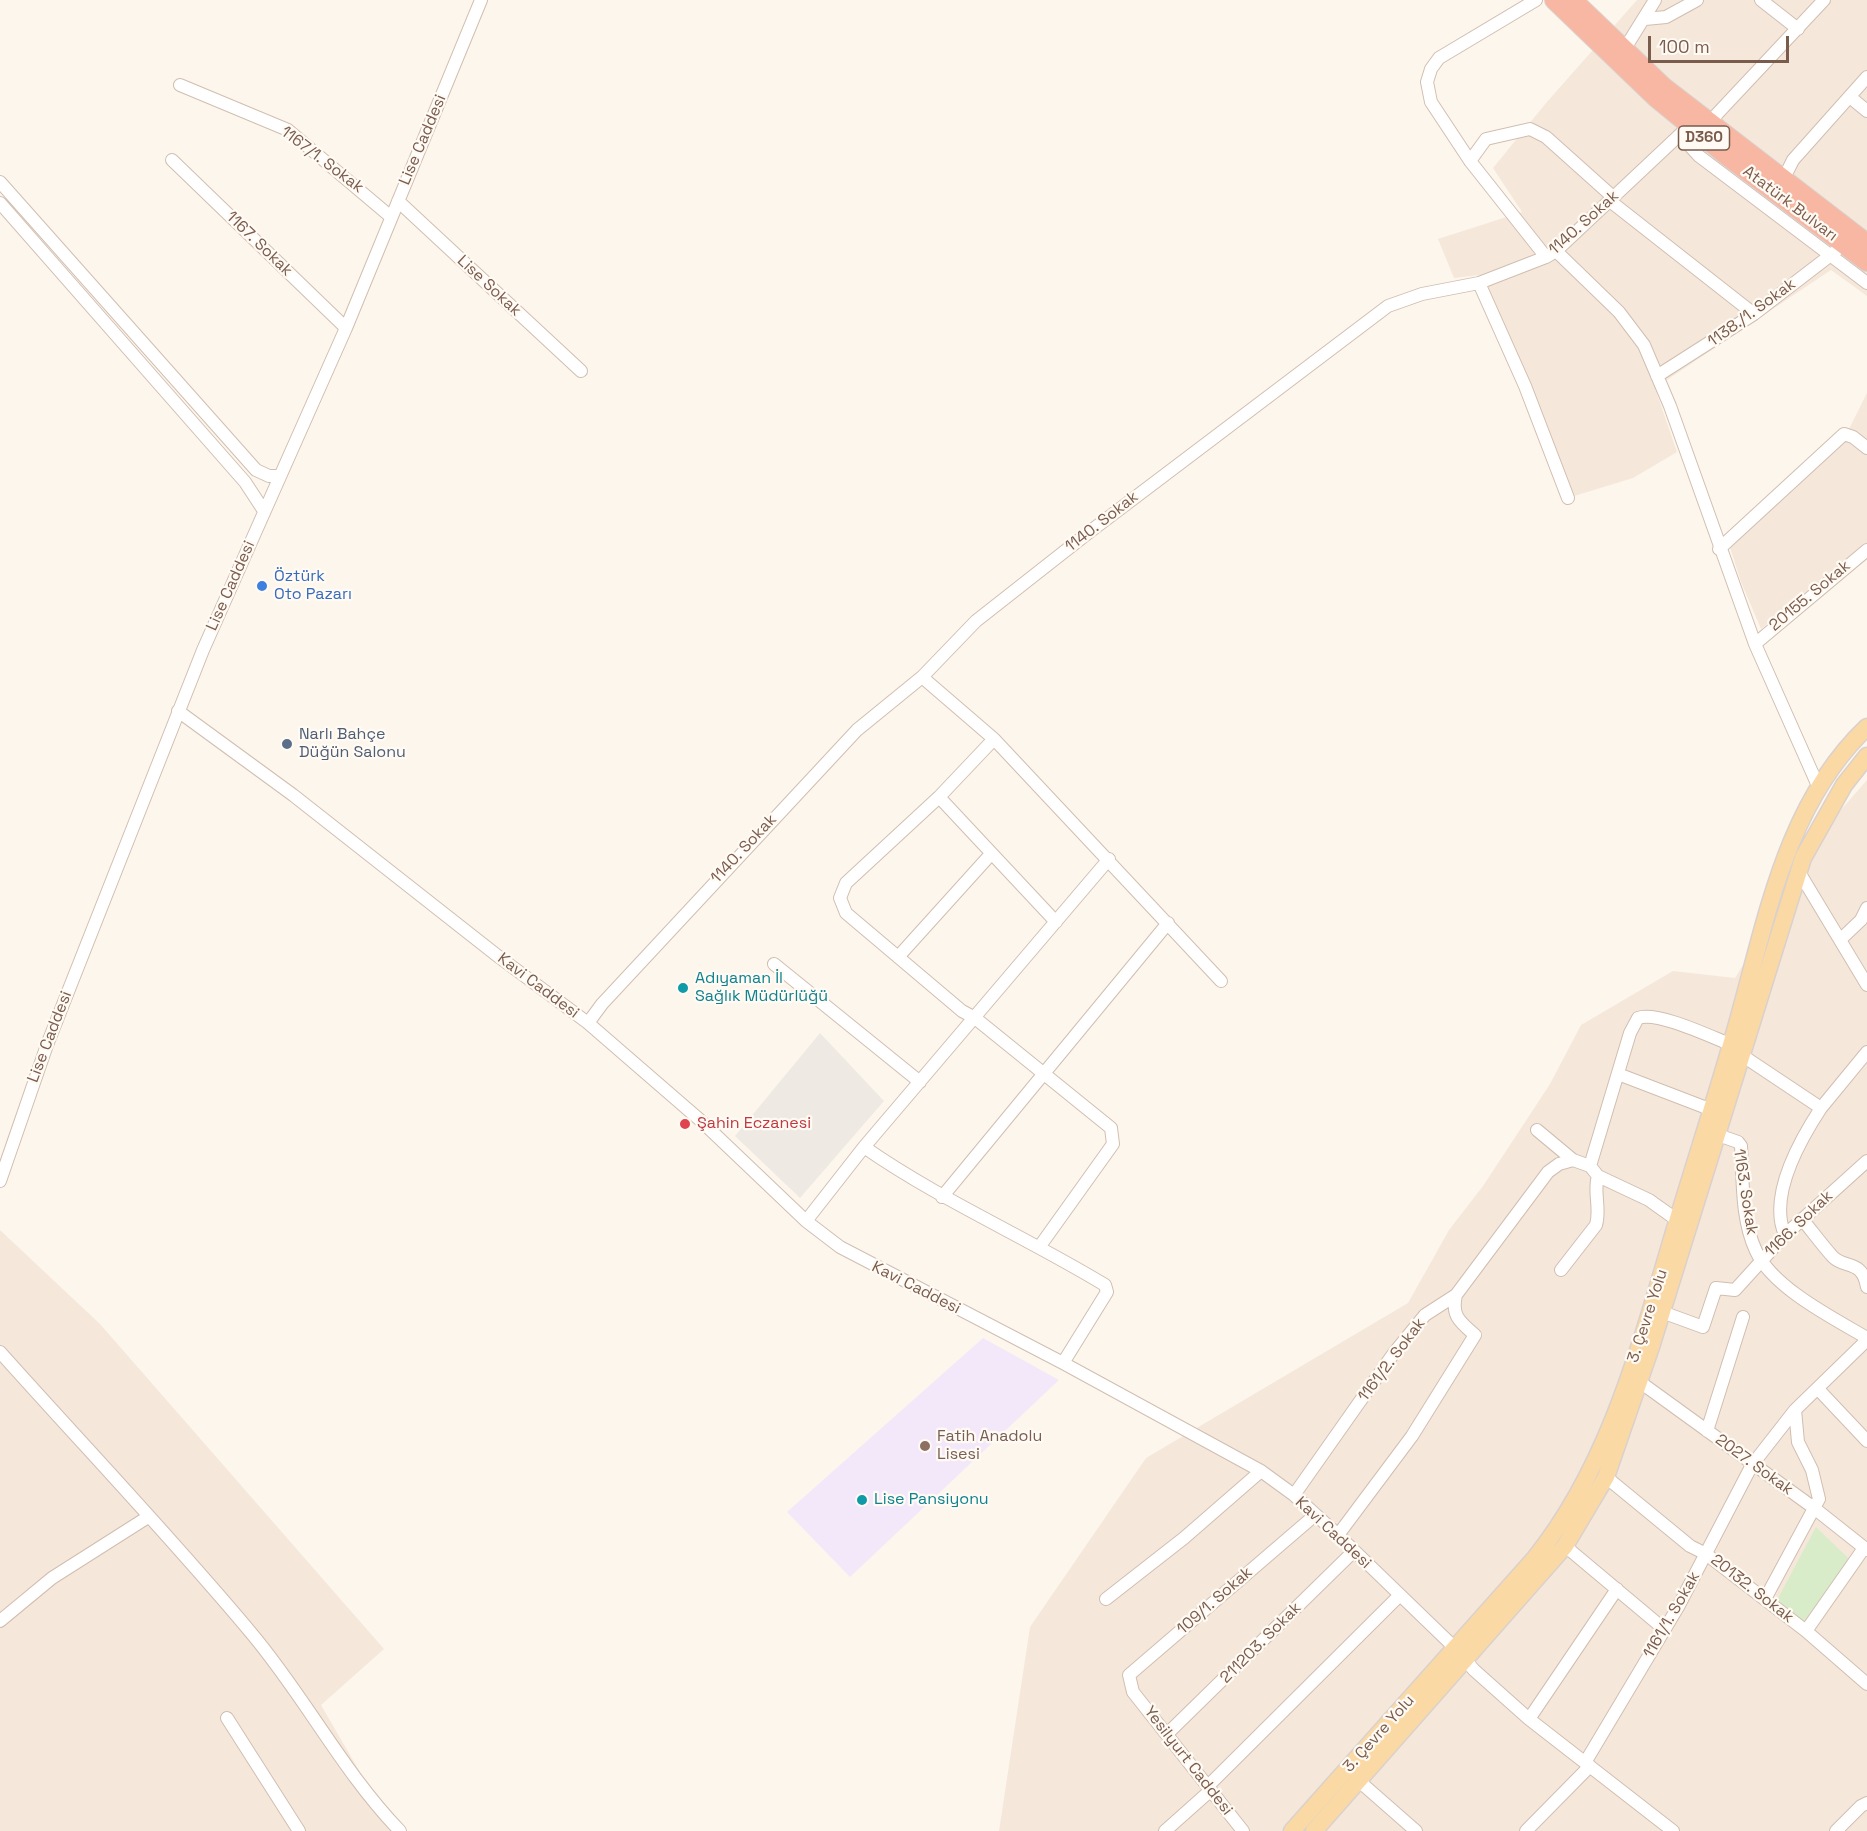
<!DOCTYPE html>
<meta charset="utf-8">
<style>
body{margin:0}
#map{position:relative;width:1867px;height:1831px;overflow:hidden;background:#fdf6ec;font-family:"Space Grotesk",sans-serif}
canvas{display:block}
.scale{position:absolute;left:1648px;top:36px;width:141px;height:27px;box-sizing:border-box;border:3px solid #7a5c4d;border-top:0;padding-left:8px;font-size:18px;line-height:21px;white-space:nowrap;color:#7a5c4d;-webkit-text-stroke:4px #fffaf3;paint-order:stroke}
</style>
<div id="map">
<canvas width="1867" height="1831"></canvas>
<div class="scale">100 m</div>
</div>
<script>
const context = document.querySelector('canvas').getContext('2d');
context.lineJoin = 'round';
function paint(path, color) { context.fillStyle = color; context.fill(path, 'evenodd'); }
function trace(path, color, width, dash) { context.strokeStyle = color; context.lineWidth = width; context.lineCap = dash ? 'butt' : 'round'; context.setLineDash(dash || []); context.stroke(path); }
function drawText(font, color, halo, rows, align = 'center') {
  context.font = font + ' "Space Grotesk",sans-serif'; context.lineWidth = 4.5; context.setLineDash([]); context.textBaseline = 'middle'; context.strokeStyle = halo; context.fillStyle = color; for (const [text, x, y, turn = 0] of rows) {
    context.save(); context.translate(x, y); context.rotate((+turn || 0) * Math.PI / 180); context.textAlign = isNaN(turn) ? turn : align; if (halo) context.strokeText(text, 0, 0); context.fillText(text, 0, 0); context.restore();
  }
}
const residential = new Path2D(`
 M1637,0H1867V296L1831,270L1655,388L1677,452L1633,478L1571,497L1526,380L1480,275L1454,278L1438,239L1522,212L1493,168L1546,103Z
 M1867,393V543L1761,629L1741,582L1728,541L1843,441Z
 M1867,780V1831H999L1030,1627L1146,1458L1408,1303L1449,1230L1483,1186L1550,1084L1581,1025L1673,971L1735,978L1833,819Z
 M0,1230L100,1324L384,1649L321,1705L394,1831H0Z`);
const industrial = new Path2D(`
 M820,1033L884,1101L800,1198L735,1136Z`);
const education = new Path2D(`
 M983,1338L1059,1380L850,1577L787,1512Z`);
const green = new Path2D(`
 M1816,1527L1849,1559L1803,1623L1776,1602Z`);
const minor = new Path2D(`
 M1536,0L1439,58L1431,69L1427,82L1431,102L1470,161L1546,257
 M1761,0L1798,29
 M1645,19L1666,17L1697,0
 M1624,50L1655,0
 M180,85L288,130L391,217
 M1850,97L1867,111
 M1710,125L1717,114L1824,0
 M1680,135L1699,156L1867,283
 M172,160L346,328
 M1470,161L1486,139L1530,129L1546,137L1613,197
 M1783,180L1793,160L1867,77
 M0,182L256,470L269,476H280
 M398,201L581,371
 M1610,201L1754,314
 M0,203L245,482L264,511
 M1556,251L1619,312L1644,345L1670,406L1755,644L1819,788
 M1479,283L1525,386L1568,498
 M1657,376L1754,314L1836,251
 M1719,549L1844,434L1853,437L1867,448
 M1755,644L1867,550
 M922,677L994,739L1221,981
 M178,711L293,795L499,957L588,1023L700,1120L806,1221L840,1247L1063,1363L1261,1471L1294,1495L1338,1535L1455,1648L1474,1670L1529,1719L1673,1831
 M994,739L939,797L846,883L840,898L846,913L962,1011L975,1018L1111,1128L1113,1144L1040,1246
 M939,797L1056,922
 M1799,872L1867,985
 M1841,939L1861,920L1867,908
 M898,957L991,854
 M774,964L920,1082
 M588,1023L602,1004L857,730L922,677L976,621L1088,533L1388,306L1422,294L1479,283L1546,257L1556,251L1689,126
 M1743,1056L1821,1108L1867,1052
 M1618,1074L1712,1110
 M1537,1130L1573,1160L1590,1166L1598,1176L1649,1200L1677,1220
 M1718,1135L1738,1142L1741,1146C1743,1180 1741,1219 1756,1251C1773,1288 1833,1318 1867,1338
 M864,1147C940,1200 1026,1237 1105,1285L1107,1292L1063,1363
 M1590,1166L1630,1033L1638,1018C1658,1011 1711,1037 1732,1045
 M0,1181L47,1045L203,650L346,328L481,0
 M942,1197L1168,923
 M1802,1219C1812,1231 1822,1245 1833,1257C1845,1269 1862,1259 1867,1287
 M806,1221L864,1147L1109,859
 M1785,1235C1768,1196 1800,1140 1821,1108
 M1561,1270L1596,1225C1601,1208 1593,1192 1598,1176
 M1662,1312L1703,1327L1716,1288L1735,1290L1785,1235L1867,1161
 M0,1352C84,1446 172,1538 252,1634C305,1697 343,1772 400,1831
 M1640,1382L1814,1508L1867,1550
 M1818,1389L1867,1441
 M1707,1431L1743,1317
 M1606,1477L1690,1546L1706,1554L1806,1631L1867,1684
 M1294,1495L1394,1353L1425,1315L1456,1295L1548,1172L1559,1164L1573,1160
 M1338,1535L1412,1436L1475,1335C1460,1322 1451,1316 1456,1295
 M1565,1546L1664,1629
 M1106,1599L1184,1538L1261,1471
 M1765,1599L1819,1499L1812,1470L1798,1442L1795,1410
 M0,1621L52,1578L148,1517
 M1806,1631L1864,1548
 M227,1718L299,1831
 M1529,1719L1617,1589
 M1167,1734L1354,1551
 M1586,1761L1678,1607L1752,1465L1795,1410L1867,1340
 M1359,1781L1416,1831
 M1208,1786L1400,1595
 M1165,1831L1211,1790
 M1243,1831L1133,1692L1129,1675L1314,1516
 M1526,1831L1590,1766
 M1836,1831L1861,1806L1867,1803`);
const major = new Path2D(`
 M1292,1831L1535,1558C1612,1462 1642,1338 1677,1222C1698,1152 1721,1083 1740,1013C1768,912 1788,802 1867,727
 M1314,1831L1565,1546L1606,1477L1651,1347L1803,858L1844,785L1867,756`);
const highway = new Path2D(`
 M1554,0L1656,98L1728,157L1867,262
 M1573,0L1664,87L1867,243`);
const markers = [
 [262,586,6,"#3f7fe0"],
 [287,744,6,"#5c6f8a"],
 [683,988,6,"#0f9aa8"],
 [685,1124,6,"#e0444e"],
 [925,1446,6,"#8d6e63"],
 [862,1500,6,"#0f9aa8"]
];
const shields = [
 [1704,138,51]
];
const shieldNames = [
 ["D360",1704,138]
];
const streetNames = [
 ["Lise Caddesi",423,140,-67],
 ["1167/1. Sokak",322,160,37],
 ["Atatürk Bulvarı",1790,204,37],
 ["1140. Sokak",1584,223,-42],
 ["1167. Sokak",259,244,44],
 ["Lise Sokak",489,286,43],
 ["1138./1. Sokak",1752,313,-36],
 ["1140. Sokak",1102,522,-38],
 ["Lise Caddesi",231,586,-66],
 ["20155. Sokak",1810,596,-40],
 ["1140. Sokak",744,849,-47],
 ["Kavi Caddesi",538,986,37],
 ["Lise Caddesi",50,1037,-69],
 ["1163. Sokak",1745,1192,81],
 ["1166. Sokak",1799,1224,-44],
 ["Kavi Caddesi",916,1288,27],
 ["3. Çevre Yolu",1648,1316,-72],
 ["1161/2. Sokak",1392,1360,-53],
 ["2027. Sokak",1754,1465,36],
 ["Kavi Caddesi",1333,1533,43],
 ["20132. Sokak",1752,1589,38],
 ["109/1. Sokak",1215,1601,-41],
 ["1161/1. Sokak",1672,1615,-60],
 ["211203. Sokak",1261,1643,-45],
 ["3. Çevre Yolu",1379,1734,-48],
 ["Yesilyurt Caddesi",1188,1761,52]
];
const shopNames = [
 ["Öztürk",274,577],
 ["Oto Pazarı",274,595]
];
const serviceNames = [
 ["Narlı Bahçe",299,735],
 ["Düğün Salonu",299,753]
];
const cultureNames = [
 ["Adıyaman İl",695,979],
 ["Sağlık Müdürlüğü",695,997],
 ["Lise Pansiyonu",874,1500]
];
const healthNames = [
 ["Şahin Eczanesi",697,1124]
];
const educationNames = [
 ["Fatih Anadolu",937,1437],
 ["Lisesi",937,1455]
];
paint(residential, '#f5e8da');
paint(industrial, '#efe9e4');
paint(education, '#f3e8fa');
paint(green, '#d8ecc9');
trace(minor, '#d1beb0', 14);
trace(major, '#dad1cd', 19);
trace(highway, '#dad1cd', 20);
trace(minor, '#fff', 12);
trace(major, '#fbd9a5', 16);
trace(highway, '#f7b7a3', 18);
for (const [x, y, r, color] of markers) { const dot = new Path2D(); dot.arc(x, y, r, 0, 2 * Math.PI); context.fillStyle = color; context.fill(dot); trace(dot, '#fffaf3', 2); }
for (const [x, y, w] of shields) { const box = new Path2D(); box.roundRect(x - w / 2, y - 12, w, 24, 4.5); context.fillStyle = '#fffaf3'; context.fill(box); trace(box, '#7a5c4d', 1.5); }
drawText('bold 15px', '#7a5c4d', null, shieldNames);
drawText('16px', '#7a5c4d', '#fffaf3', streetNames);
drawText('16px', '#366cbe', '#fffaf3', shopNames, 'left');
drawText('16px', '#4e5e75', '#fffaf3', serviceNames, 'left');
drawText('16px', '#0d838f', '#fffaf3', cultureNames, 'left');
drawText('16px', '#be3a42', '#fffaf3', healthNames, 'left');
drawText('16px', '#785e54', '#fffaf3', educationNames, 'left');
</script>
